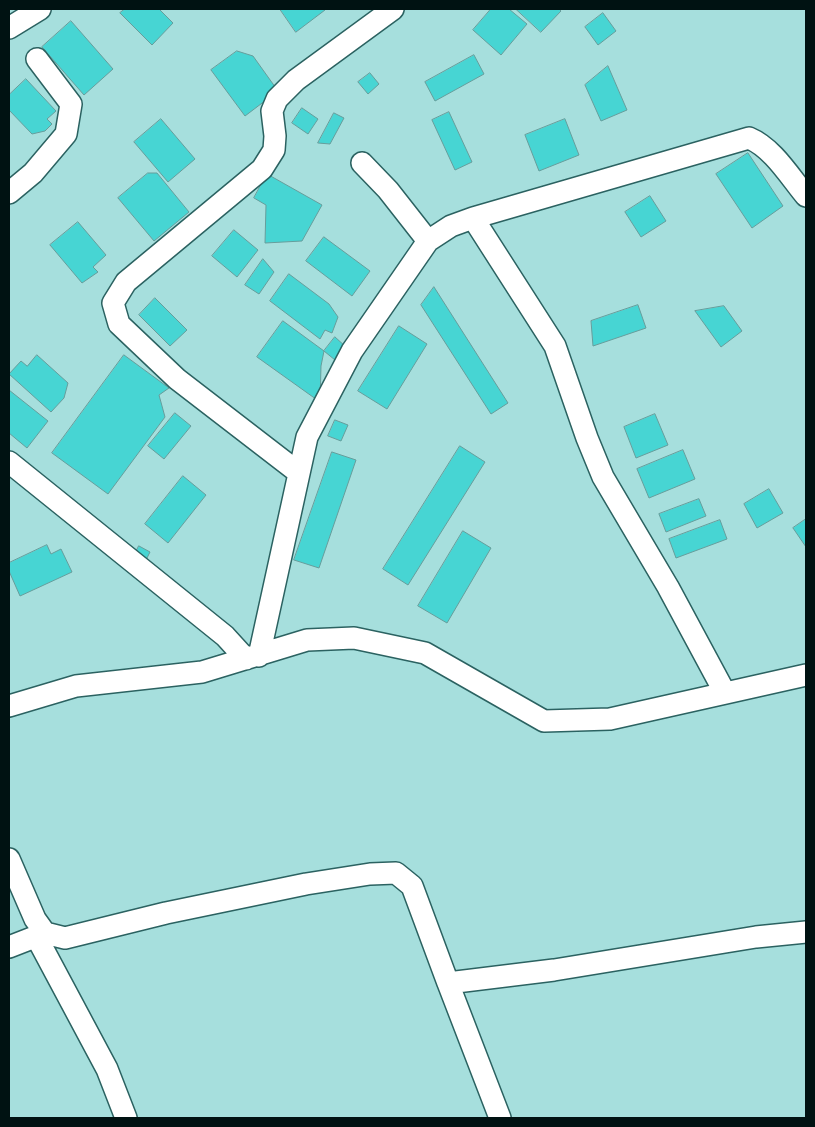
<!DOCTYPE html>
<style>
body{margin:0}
#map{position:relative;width:815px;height:1127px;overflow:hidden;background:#a6dfdd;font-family:"Nunito Sans",sans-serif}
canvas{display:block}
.frame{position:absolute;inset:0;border:10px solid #001212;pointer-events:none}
</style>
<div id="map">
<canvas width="815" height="1127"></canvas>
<div class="frame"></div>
</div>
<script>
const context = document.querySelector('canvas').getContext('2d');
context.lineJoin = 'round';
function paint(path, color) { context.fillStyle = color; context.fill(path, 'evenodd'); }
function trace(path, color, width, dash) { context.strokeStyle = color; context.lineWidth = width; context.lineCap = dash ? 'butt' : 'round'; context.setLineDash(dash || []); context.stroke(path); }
const building = new Path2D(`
 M125,9H159L173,23L152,45L120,13Z
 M280,9H324L325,10L296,32Z
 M491,9H509L527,24L501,55L473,30Z
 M516,9H559L561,11L541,32Z
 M603,13L616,31L598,45L585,27Z
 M71,21L113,69L84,95L42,47Z
 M237,51L253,56L278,91L245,116L211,70Z
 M474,55L484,74L435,101L425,82Z
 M608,66L627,110L601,121L585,85Z
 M370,73L379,84L368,94L358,82Z
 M26,79L56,111L47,119L52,124L45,131L32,134L9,110V95Z
 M302,108L318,119L308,134L292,123Z
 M449,112L472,162L455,170L432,120Z
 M334,113L344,118L330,144L318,143Z
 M161,119L195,159L168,182L134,142Z
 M565,119L579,155L539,171L525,135Z
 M748,153L783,206L752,228L716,174Z
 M148,173H157L189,212L154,241L118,198Z
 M267,174L322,205L302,241L265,243L266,205L254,198Z
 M650,196L666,221L641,237L625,212Z
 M78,222L106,255L93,267L98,272L82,283L50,245Z
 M234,230L258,250L237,277L212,256Z
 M324,237L370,271L352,296L306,261Z
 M263,259L274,272L259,294L245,285Z
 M289,274L329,304L338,317L332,333L325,330L320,339L270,301Z
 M434,287L508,403L491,414L421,305Z
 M155,298L187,330L170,346L139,315Z
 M638,305L646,328L593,346L591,321Z
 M724,306L742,331L721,347L695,311Z
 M283,321L324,351L321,366L320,402L257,357Z
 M399,326L427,344L387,409L358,391Z
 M335,337L346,347L335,360L324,351Z
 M37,355L68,383L64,398L51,412L9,374L21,361L27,366Z
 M124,355L169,388L159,395L165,417L108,494L52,453Z
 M9,390L48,421L27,448L9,433Z
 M175,413L191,426L164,459L148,446Z
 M655,414L668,445L636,458L624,427Z
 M335,420L348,425L341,441L328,436Z
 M460,446L485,462L408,585L383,569Z
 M683,450L695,479L649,498L637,469Z
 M332,452L356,460L319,568L294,560Z
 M183,476L206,495L168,543L145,524Z
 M769,489L783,513L757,528L744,504Z
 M699,499L706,516L666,532L659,514Z
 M806,519V547L793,528Z
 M720,520L727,539L676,558L669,539Z
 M463,531L491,548L447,623L418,606Z
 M47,545L51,554L61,549L72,572L20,596L9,571V563Z
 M139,546L150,552L145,562L134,556Z`);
const minor = new Path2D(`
 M9,28L40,9
 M362,163L388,190L428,241
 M9,193L33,173L66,134L71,104L37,59
 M473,218L555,346L587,438L603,477L668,587L725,693
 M9,462L225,636L246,659
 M299,473L177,379L119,324L113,303L126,282L262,169L274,150L275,136L272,111L277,99L296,80L393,9
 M259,656L307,437L352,351L428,241L451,226L473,218L749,138C773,148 790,177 806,196
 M9,706L76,686L202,672L307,640L354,638L425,653L544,721L610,719L806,675
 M9,859L35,919L45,933L65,938L166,913L306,884L370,874L396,873L412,886L448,983L554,970L756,937L806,932
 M36,936L107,1069L126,1118
 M9,947L45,933
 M448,983L500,1118`);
paint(building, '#47d5d3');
trace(building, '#669d9b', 1);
trace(minor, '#2b6261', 24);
trace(minor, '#fff', 21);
</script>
